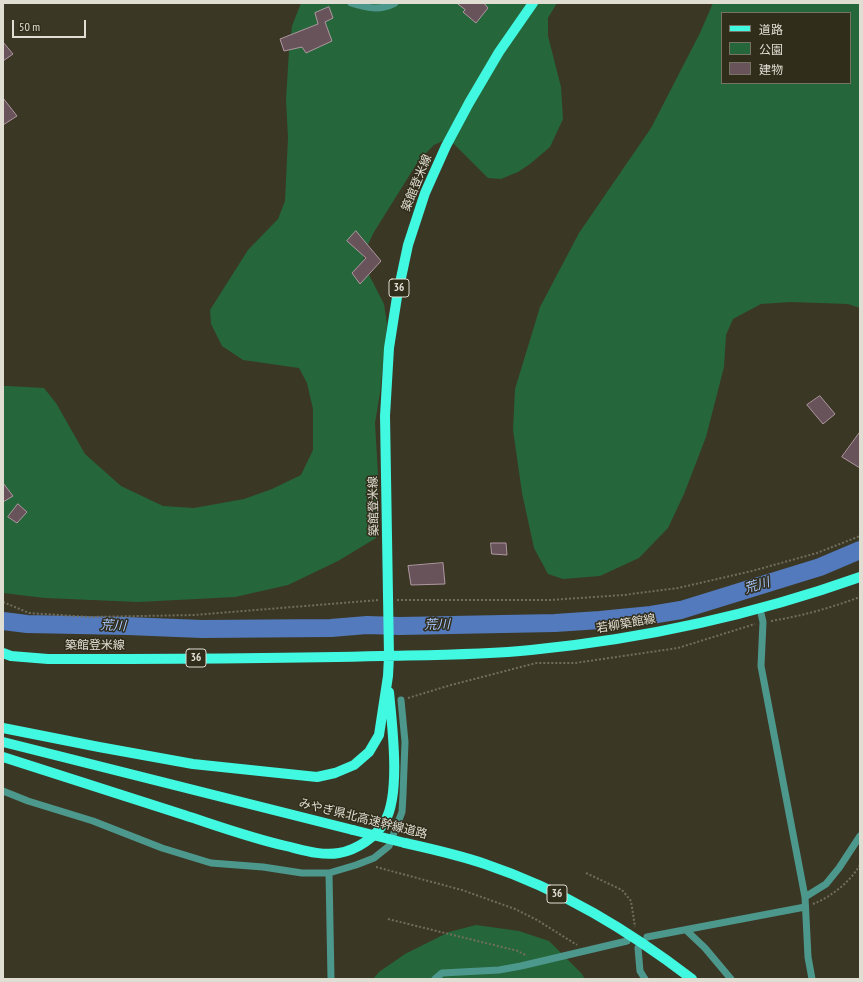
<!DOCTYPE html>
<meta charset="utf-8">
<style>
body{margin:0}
#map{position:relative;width:863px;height:982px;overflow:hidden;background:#3b3725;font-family:"PT Sans Narrow","Noto Sans JP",sans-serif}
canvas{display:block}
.frame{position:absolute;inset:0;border:4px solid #e0ddd2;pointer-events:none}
.legend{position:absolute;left:721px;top:12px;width:130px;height:72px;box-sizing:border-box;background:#312d1b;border:1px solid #777364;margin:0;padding:5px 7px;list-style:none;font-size:12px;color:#e0ddd2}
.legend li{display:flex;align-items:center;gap:8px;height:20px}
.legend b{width:20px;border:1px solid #777364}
.scale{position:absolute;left:12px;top:20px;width:74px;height:18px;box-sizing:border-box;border:2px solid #e0ddd2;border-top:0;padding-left:5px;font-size:12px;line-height:14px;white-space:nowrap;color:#e0ddd2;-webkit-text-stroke:3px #312d1b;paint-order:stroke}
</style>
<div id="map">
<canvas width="863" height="982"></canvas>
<div class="frame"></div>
<ul class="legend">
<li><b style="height:5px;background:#41f8e0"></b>道路</li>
<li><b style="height:11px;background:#26663b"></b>公園</li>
<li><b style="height:11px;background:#68535b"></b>建物</li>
</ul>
<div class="scale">50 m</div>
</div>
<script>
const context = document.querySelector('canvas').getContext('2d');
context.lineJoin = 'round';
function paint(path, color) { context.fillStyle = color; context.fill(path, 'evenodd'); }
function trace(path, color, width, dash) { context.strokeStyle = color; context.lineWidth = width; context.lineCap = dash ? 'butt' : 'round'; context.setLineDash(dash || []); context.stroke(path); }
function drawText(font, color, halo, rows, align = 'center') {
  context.font = font + ' "PT Sans Narrow","Noto Sans JP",sans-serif'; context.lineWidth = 3; context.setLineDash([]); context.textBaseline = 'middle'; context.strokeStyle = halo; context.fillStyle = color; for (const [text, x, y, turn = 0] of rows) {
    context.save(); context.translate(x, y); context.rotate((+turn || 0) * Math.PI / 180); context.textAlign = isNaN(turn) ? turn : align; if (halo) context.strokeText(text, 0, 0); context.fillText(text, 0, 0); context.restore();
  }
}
const green = new Path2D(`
 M301,3H557L548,18V36L561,87L563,119L550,147L530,164L518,172L501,179L488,178L453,143L443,141L434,145L419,160L374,232L363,255L366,269L384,304L387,324L380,393L375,423L378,474V517L376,538L338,561L288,585L235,597L138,602L45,598L3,593V386H8L44,388L56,403L85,454L121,486L163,506L194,508L244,499L272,489L301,475L313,450V409L307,383L299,368L243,360L222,346L211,324L210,310L248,250L278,219L285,201L288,138L286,100L289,51L292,26Z
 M713,3H860V308L848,304L791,302L761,304L733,319L726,335L724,367L706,437L684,494L668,528L639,558L600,576L563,579L548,574L534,548L522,493L513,430L515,389L540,307L579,233L651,128L700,33ZM722,13H850V83H722Z
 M476,925L519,931L549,941L582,974L585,979H373L379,972L405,954L449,932Z`);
const river = new Path2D(`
 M3,621L27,624L127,626L202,629L331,628L367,625L400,626L555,623L600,620L651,615L681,610L820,567L860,550`);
const building = new Path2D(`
 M457,3H484L488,8L476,23L463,12L465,10Z
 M329,7L333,18L325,22L332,41L306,53L302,47L284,51L280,39L318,24L315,13Z
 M3,42L13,54L3,61Z
 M3,98L17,116L3,125Z
 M356,231L381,261L360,284L352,273L366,258L347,241Z
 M820,396L835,414L823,424L807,405Z
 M860,432V468L842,457Z
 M3,483L13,496L3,502Z
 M18,504L27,512L17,523L8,517Z
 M491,543H506L507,555L492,554Z
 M443,563L445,584L411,585L408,566Z`);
const path = new Path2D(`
 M397,600H550L624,595L678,588L752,571L817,553L860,536
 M3,602L29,613L89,617L194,615L379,600
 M771,621C802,616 830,608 860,597
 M408,698L451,685L536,663H575L678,648L755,624
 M376,867L462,890L515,909L537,920L577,945
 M586,873L622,890L631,901L635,927
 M813,904C831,897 850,882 860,865
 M388,919L518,951L527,956`);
const minor = new Path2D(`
 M351,3C367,8 379,11 395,3
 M760,609L763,622L761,666L805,897L808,957L812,979
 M3,791L28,801L93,821L162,848L211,863L263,867L302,873H329L356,865L374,858L389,846L402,812L403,794L405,742L401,700
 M329,873L331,979
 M805,897L826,884L839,868L860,836
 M686,930L705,948L731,979
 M647,937L805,907
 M638,948L640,971L645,979
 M435,979L442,973L499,970L521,966L627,941`);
const major = new Path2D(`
 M3,653L11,656L48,659C160,659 271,659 382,656C432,655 482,655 531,650C643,639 753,615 860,577
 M3,728L99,747L193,764L317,777L335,773L354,765L369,752L379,735L388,676L389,656L385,416L389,348L397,297L408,245L425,193L446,146L469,103L499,52L533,3
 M3,742L353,830
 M3,757C63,776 124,796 184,815C218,826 251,838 286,846C303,850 321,856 339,853C357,850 376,837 385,821C401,794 392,724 389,692
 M405,843C432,849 459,855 485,864C562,890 628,930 692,979`);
const majorBridge = new Path2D(`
 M353,830L405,843`);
const shields = [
 [399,288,20],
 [196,658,20],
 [557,894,20]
];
const shieldNames = [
 ["36",399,288],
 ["36",196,658],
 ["36",557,894]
];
const streetNames = [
 ["築館登米線",417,183,-68],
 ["築館登米線",374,506,-91],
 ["若柳築館線",626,624,-10],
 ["築館登米線",95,646],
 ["みやぎ県北高速幹線道路",363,819,14]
];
const waterNames = [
 ["荒川",757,586,-17],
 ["荒川",437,625,-1],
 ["荒川",113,626,2]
];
paint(green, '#26663b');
trace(river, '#527abc', 18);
paint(building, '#68535b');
trace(building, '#af98a1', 1);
trace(path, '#726e5e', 2, [2, 2]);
trace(minor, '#4d988c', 7);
trace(major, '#41f8e0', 10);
trace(majorBridge, '#41f8e0', 10);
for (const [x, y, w] of shields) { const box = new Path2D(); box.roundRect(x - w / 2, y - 9, w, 18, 3); context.fillStyle = '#312d1b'; context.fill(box); trace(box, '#e0ddd2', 1); }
drawText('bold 11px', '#e0ddd2', null, shieldNames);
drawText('12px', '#e0ddd2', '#312d1b', streetNames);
drawText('italic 13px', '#a5c6fd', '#312d1b', waterNames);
</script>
